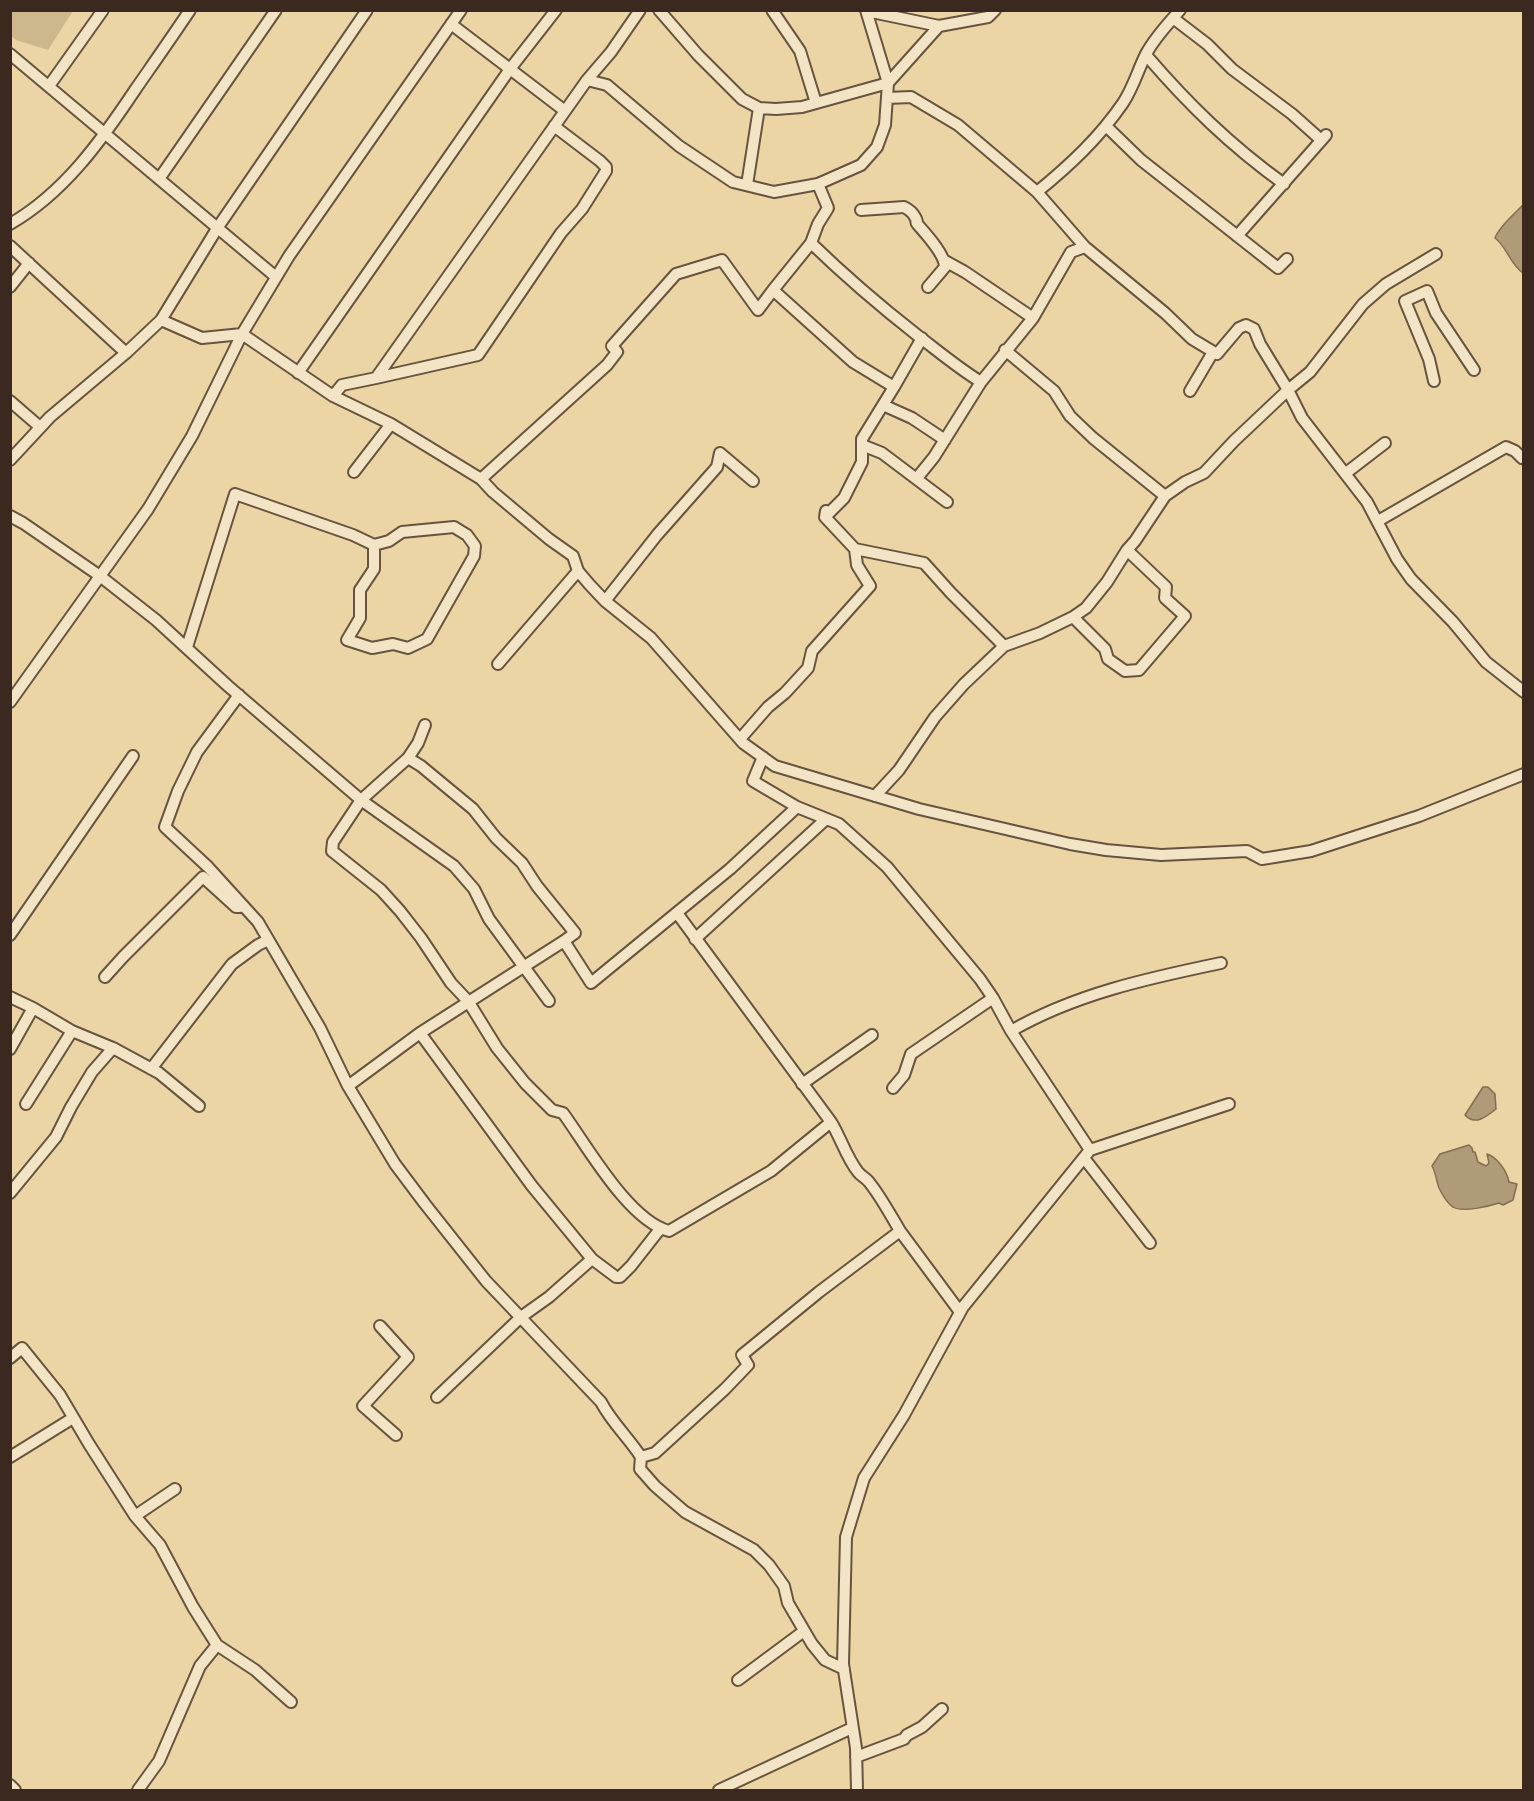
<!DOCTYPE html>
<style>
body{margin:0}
#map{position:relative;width:1534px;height:1801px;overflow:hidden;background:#ebd5a4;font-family:"IM FELL Great Primer",serif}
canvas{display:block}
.frame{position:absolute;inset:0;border:12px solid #3b291f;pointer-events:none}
</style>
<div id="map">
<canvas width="1534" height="1801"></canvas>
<div class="frame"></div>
</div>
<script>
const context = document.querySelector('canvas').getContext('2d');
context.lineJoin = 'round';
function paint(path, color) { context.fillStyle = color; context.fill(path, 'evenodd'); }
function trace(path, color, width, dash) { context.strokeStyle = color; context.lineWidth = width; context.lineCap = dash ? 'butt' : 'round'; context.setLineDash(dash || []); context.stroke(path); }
const green = new Path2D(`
 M10,11L11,10L73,11L48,50L16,40L11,36Z`);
const water = new Path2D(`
 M1523,205V273C1510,264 1507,247 1495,238C1498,228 1515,213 1523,205Z
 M1483,1087H1488L1495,1094L1496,1109C1486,1117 1475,1126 1465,1115Z
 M1469,1145L1472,1148L1473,1152H1475L1478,1162L1486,1166L1489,1163L1487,1154C1497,1157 1507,1171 1509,1182L1517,1184L1513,1200L1503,1205L1499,1203C1490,1206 1462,1213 1453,1207C1448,1204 1442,1194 1439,1188C1436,1180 1436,1173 1432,1166L1440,1154Z`);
const minor = new Path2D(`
 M659,10L698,55L742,99L759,108L776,109L802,107L888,83L939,26L988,17L995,10
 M772,10L800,51L816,103
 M867,11L939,26
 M1173,18L1207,44L1232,69L1292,114L1320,139
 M451,24L565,111
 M10,54L276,277
 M1146,55C1189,105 1230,145 1284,184
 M587,80L607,85L679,146L733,182L774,192L818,184L861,165L877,147L885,125L888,83L866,10
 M49,86L103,10
 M887,98L911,97L958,125L1037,192L1085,247L1165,313L1192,339L1217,354L1239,328L1246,325L1254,329L1260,344L1288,390L1302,418L1367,502L1397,559L1411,579L1453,622L1486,662L1524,692
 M1106,126L1141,160L1278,268L1287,259
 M159,179L276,10
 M747,185L759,108
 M1037,192C1070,165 1099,138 1123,103C1133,88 1138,70 1146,54C1155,37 1168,24 1180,10
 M861,210L904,207C908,209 913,213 915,217C920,225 913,219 919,226C927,235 945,255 945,267L928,287
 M10,224C64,193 101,141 135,90C153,64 172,37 190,10
 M1237,236L1326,135
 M811,243L818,224L828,208L818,184
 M10,246L126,353
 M945,261L965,272L1033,318
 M10,287L29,263
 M161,320L202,338L242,334L333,396L391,424L481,479L493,492L549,539L573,556L578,571L589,584L605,601L651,638L743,743L775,766L919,809L1070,844L1106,850L1161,855L1247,851L1262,859L1311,851L1419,816L1524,774
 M1005,350L1054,391L1070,416L1093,438L1165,496
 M298,373L510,69L556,10
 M376,378L478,355L561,233L582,209L606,171V167L600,161L554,126
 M1434,381L1429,359L1405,301L1427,291L1436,313L1474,370
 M894,387L922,338
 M1190,391L1213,352
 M333,396L342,385L376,378L587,80L611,52L640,10
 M10,401L40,427
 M883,405L912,418L945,440
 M862,445L882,453L947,502
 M10,460L50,417L126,353L161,320L218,227L367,10
 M354,472L391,424
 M1346,473L1385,443
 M917,478L934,457L981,382L1033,318L1071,252L1085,247
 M481,479L607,365L617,352L612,346L676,274L722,260L758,310L773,290
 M10,516L23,523L100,576L156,620L228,686L361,800L454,866L474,889L489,919L549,1001
 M825,517L844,498L862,462V439L894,387L853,362L773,290L811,243C845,276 880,306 917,335C938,351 958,368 981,382
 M1378,521L1506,447L1515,451L1522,458L1524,457
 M855,549L924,563L951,593L1004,646
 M605,601L657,535L717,467L720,453L753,481
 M1073,617L1105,649L1108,659L1125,671L1139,670L1185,616L1165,598L1166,587L1127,550
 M187,647L235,494L353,535L374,545V569L360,590V618L347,640L372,648L393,644L408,648L427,639L474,556L475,546L467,535L454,527L402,532L389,541L374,545
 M498,664L578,571
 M239,695L197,752L178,791L165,827L208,867L258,922L320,1028L348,1086L395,1164L425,1204L486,1281L601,1402C612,1423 629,1438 641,1457L655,1453L725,1389L748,1365L742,1355L819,1292L900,1231L960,1312
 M10,702L148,509L192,436L242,334L289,256L461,10
 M740,739L768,707L785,693L808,668L812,651L870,586L857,565L855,549L825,517L826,511
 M763,757L753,781L797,807L839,824L887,867L980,979L993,998L1011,1031L1090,1150
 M408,758L418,743L425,725
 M875,796L899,770L935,717L964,684L1004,646L1040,633L1073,617L1086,608L1107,582L1127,550L1135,541L1165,496L1185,482L1204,473L1234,441L1288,390L1310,372L1363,304L1386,284L1436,254
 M797,807L730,869L591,983L564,941L575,933L537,886L522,863L496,838L473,809L421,766L408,758L361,800L333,842L332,851L381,890L400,911L421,938L451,983L468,1001L497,1048L525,1083L552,1110L563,1113C587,1146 629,1221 669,1231L771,1171L831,1122
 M677,913L831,1122C841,1138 846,1157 858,1172C861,1176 866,1178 869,1182C881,1197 890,1214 900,1231
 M10,935L133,756
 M695,939L825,820
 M105,977L123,957L203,877L236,907H240
 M10,997L33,1008L72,1031L113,1048L159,1073L199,1106
 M1011,1031C1075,994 1149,978 1221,963
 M420,1033L532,1186L592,1259L549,1297L521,1317L437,1397
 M10,1049L33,1008
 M151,1069L232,964L258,945L268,940
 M802,1084L872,1035
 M348,1086L420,1033L564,941
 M893,1088L904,1075L911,1054L993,998
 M26,1104L72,1031
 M1084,1158L1150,1243
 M10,1193L56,1137L71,1107L92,1072L113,1048
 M592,1259L616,1277H620L631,1266L660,1229
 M380,1326L408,1357L363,1406L396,1435
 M10,1358L22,1348L60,1395L89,1444L135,1516L160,1545L193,1607L217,1645L200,1666L159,1761L138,1790
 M10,1457L73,1418
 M641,1457L640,1469L655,1486L685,1512L754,1550L769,1565L784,1586L788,1603L812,1644L825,1660L844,1669
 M135,1516L175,1489
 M217,1645L255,1670L291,1702
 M738,1680L804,1631
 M856,1757L904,1739L907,1735L922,1727L942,1709
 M10,1785L15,1790
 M719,1790L852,1728
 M857,1790L856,1748L843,1664L846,1537L864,1478L904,1415L963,1307L1090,1150L1229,1104`);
paint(green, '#cdb88d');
paint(water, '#af9b77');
trace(water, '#816d54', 1.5);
trace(minor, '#675440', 14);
trace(minor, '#f2e4c4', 10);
</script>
